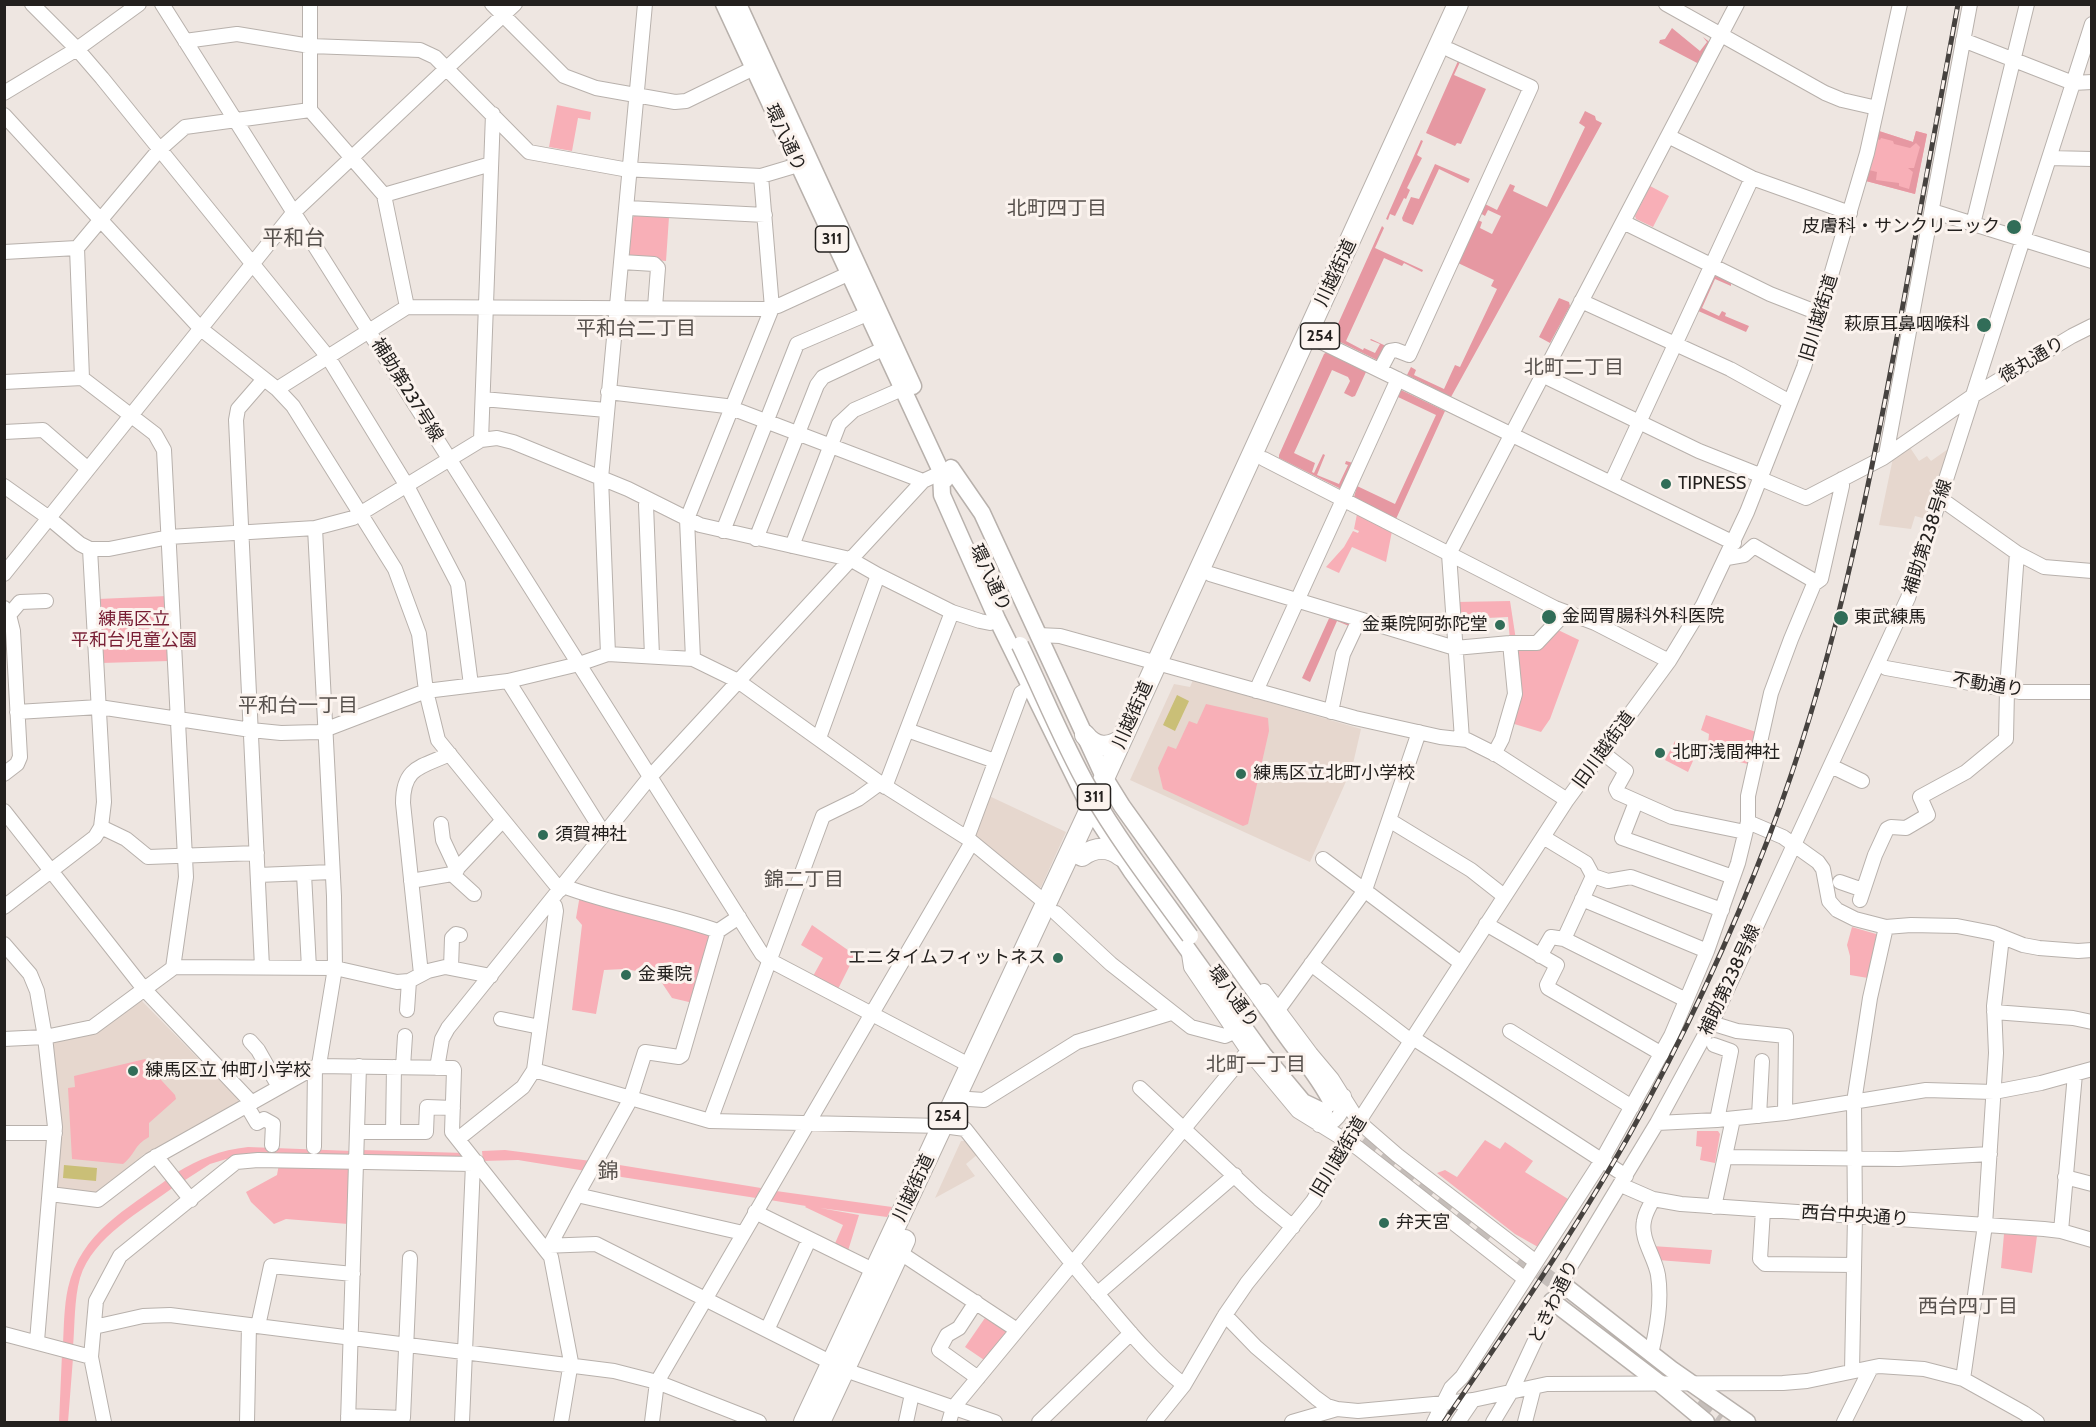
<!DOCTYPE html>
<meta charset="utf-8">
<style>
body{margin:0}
#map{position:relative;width:2096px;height:1427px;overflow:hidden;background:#eee6e1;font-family:Cabin,sans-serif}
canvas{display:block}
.frame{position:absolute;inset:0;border:6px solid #23201e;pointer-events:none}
</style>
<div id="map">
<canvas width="2096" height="1427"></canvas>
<div class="frame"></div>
</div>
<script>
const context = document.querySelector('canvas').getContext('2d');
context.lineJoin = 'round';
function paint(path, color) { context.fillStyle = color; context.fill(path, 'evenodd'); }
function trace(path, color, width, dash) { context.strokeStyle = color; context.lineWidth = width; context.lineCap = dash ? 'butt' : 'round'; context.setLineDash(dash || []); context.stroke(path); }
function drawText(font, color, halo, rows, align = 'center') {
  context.font = font + ' Cabin,"Noto Sans JP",sans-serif'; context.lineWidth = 6; context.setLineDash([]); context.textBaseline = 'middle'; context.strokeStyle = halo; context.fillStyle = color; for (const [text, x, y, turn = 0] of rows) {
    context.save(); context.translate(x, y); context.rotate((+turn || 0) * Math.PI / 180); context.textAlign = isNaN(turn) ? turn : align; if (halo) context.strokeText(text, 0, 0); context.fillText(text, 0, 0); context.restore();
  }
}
const built = new Path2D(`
 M1909,446L1919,461L1927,456L1931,461L1948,449L1926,519L1915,516L1911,529L1879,525L1893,458Z
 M1193,680L1361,729L1352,768L1310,862L1130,780L1174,684L1190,687Z
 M987,795L1066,832L1041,887L1036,888L974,837Z
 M137,1001H142L238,1099V1104L212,1121L143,1155L117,1180L96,1194L58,1189L55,1184L52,1042Z
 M961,1141H968L978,1154L966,1164L975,1176L935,1198Z`);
const green = new Path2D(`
 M557,105L591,112L590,120L578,118L572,151L549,147Z
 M1879,131L1913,142L1916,131L1927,134L1915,194L1866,181Z
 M1650,186L1669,196L1653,227L1636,219L1635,216Z
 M635,215L669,217L666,261L631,258L628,254L631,220Z
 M1357,514L1392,531L1386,562L1352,547L1339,573L1326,567L1344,547L1353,531L1358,533L1359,531L1354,529Z
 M167,596L169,661L101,663L98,599Z
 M1510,601L1516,640L1510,641L1508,617L1487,618L1488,629L1460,630L1456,602Z
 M1556,629L1579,640L1550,719L1541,732L1511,723L1515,650Z
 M1206,704L1268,718L1269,731L1248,824L1243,826L1163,789L1158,768L1168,746L1176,749L1189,721L1197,724Z
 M1706,715L1759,733L1752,765L1707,754L1709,734L1701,730Z
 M1675,741L1697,752L1688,772L1665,760Z
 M580,895L712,933L693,1003L672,998L656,974L624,969L604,970L596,1014L572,1010L582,925L576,918Z
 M812,925L855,955L837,991L812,978L823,958L801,945Z
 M1852,927L1876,934L1877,938L1868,978L1850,975V956L1847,945Z
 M145,1059L152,1066L150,1068L175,1095L176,1099L149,1123V1137C133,1146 136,1154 123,1164L72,1159L68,1088L75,1087L74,1076Z
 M1697,1131H1718L1720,1134L1715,1163L1700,1160L1702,1147L1696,1146Z
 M1485,1140L1500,1149L1505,1142L1533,1161L1525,1172L1568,1199L1538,1247L1515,1234L1437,1173L1445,1170L1457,1177Z
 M248,1147L352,1151V1157H233L210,1164L182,1182L176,1173C199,1159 220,1150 248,1147Z
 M361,1150L465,1153V1158L361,1159Z
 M505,1150L591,1161L586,1171L518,1160L483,1161L482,1151Z
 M601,1162L761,1188L756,1198L596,1173Z
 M279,1164L350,1166L348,1224L286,1219L274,1224L251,1202L246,1192L277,1175Z
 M169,1178L175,1186C142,1211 93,1236 80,1278C74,1300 75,1324 73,1347L63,1344C64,1326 64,1306 68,1288C81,1232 126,1210 169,1178Z
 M776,1191L892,1207L887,1217L820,1208L859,1215L847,1254L833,1248L843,1225L805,1207L806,1206L770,1200Z
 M2004,1234L2037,1236L2032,1273L2001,1268Z
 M1652,1246L1712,1250L1710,1264L1658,1260Z
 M987,1315L1007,1329L1009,1334L987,1362L965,1347Z
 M62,1354L73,1358L68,1422H59Z`);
const forest = new Path2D(`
 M1672,28L1700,51L1707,42L1703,37L1712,44L1701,65L1659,43L1660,40L1665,39Z
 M1458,61L1460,62L1454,75L1486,89L1461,144L1457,143L1455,146L1426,133Z
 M1585,111L1595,116L1596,120L1602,123L1451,397L1407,375L1411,367L1416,370L1414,375L1444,389L1455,365L1460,367L1497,289L1491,286L1494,280L1458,263L1478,220L1482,222L1480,228L1492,234L1501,216L1488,210L1485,216L1480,213L1485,204L1497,210L1510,184L1515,186L1513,191L1547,207L1585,127L1579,123Z
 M1879,131L1913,142L1916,131L1927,134L1915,194L1866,181L1869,170L1877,172L1876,180L1899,183V186L1909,189L1913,172L1908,168H1914L1920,147L1916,143L1910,148L1894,144L1893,141L1881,138L1880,140L1877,139Z
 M1421,140L1423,141L1417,155L1422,158L1407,188L1410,190L1406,199L1404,198L1395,216L1390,214L1388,220L1386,219Z
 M1435,164L1470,179L1468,183L1439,169L1413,225L1403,221L1402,218L1411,197L1419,199Z
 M1382,226L1384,228L1375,248L1423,270L1422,272L1404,263L1402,266L1384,258L1346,341L1363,350L1364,348L1375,353L1380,344L1370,340L1371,339L1386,346L1379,361L1334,339L1333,335Z
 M1718,273L1731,281V286L1715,279L1702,308L1719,316L1722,311L1726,313L1725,316L1749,326L1746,332L1696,310L1713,274Z
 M1559,298L1569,302L1570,306L1550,343L1539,337Z
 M1327,352L1366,372L1355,396L1352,397L1344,393L1350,381L1348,377L1332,370L1294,453L1315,463L1312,472L1314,473L1323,454L1325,455L1317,475L1339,484L1348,465L1345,464L1346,461L1353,463L1341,489L1279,458V455L1324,354Z
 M1401,390L1445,411L1396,519L1354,497L1357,486L1395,504L1436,415L1398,397Z
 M1331,614L1352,621L1349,626L1337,621L1310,682L1302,678Z`);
const water = new Path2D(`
 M1177,695L1189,701L1175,731L1163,725Z
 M64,1165L97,1168L96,1181L63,1178Z`);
const majorTunnel = new Path2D(`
 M1324,1112L1489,1242
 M1521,1257L1570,1294
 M1696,1405L1719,1422`);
const minor = new Path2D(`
 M32,4L77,49L102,78L328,357L407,486L458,584L471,685
 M162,4L762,954L769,960L971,1066
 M310,4V110L384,195L407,307
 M492,4L564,76L596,88L675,102L686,101L754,68
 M1666,4L1825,93L1842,100L1877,108
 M1963,40L2073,83L2092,82
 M185,41L237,34L310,46L420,50L435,57L529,152L623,169L761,176L798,165
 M4,93L77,49L139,4
 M4,115L201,329L277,389L293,406L395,569L419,634L426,691L438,740L560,890
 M1668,136L1752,178L1850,213
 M2049,158L2092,159
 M384,195L491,164
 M628,208L765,215
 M1932,211L2092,261
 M1623,222L1770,294L1821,314
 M1973,224L2027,4
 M77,248L82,378L155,434L164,450L186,877L173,968
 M4,252L77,248L159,150L185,127L310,110
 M622,262L654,264L658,268L655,307
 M1581,301L1730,369L1790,402
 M1307,335L1734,543
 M1380,370L1390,351L1396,350L1409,355L1531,87L1450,50
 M1542,375L1699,451L1762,476
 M4,382L82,378
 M277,389L407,307L765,309L778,306L848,274
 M608,392L726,406L923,481
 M483,399L606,410
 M4,432L43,430L88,469
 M481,440L493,114
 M1886,455L1970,4
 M1264,459L1555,608L1595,623L1669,661
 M1761,479L1806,498L1883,458L1974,395L2072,336L2092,326
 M1611,483L1752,178
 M4,486L49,518L80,544L90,549H109L169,537L315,528L353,518L481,440L497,438L513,442L628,489L700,525L850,559L878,575L952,612L980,621L990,623L997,619
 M648,500L646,505L652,656
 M315,528L334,896L335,968L319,1065
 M723,531L797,344L867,314
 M756,539L817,385L823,377L883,349
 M792,546L839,424L854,410L902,389
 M2017,553L2044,567L2092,571
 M1727,558L1744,555L1754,546L1811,579L1814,584
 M4,574L294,212L515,4
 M1210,574L1455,648L1510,643H1537L1566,612
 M4,608L9,615L13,631L20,757L17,764L4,774
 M9,615L20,602L46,601
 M1038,635L1060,636L1355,718L1440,737L1467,740L1499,756L1567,800
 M608,654L601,478L645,4
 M693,659L687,519L772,308L761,176
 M1886,668L2020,692H2092
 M508,681L604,834
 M1256,691L1398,379
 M17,712L99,707L251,730L281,733L319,732L426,691L508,681L579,664L608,654L693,659L738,681L880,783L967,838L1046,903
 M1331,712L1343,654L1359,620
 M907,730L995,761
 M819,738L878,575
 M1462,739L1449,554L1737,4
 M1603,753L1626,771L1616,789L1618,793L1672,817L1745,832
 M1494,754L1502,739L1515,694L1510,643
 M1831,766L1862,781
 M885,787L952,612
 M1636,802L1622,838L1733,877
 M4,811L144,989L252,1103
 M1389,820L1471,870L1504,896
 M1748,822L1783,837L1818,862L1823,869L1829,901L1837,910L1855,919L1886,927L1911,925L1957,926L1993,933L2023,945L2039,948L2078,951L2092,950
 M441,824L443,840L457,870
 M101,827L126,839L148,857L257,853
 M1543,837L1586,863L1593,876L1608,881L1631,877L1722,910
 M967,838L1021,693L1029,688
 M1323,859L1461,963
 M304,874L309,968
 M452,874L474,894
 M258,875L332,872
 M1593,876L1564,939L1686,1000
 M411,881L452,874L503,820
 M1840,882L1863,890
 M563,886C613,905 667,913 718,931
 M1582,899L1707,951
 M1860,900L1875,855L1887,829L1891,827L1906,828L1928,815L1920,797L1966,772L2006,739L2007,689L2017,553L1941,499
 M4,907L95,837L101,827L104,802L90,549
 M1056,913L1111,964L1191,1027L1225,1036L1236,1031
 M739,917L718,931L682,1055L679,1057L645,1052L629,1102L577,1195L743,1233
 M1486,924L1557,965L1547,985L1548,988L1662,1054
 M4,944L30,974L37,991L45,1037L55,1127L37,1341
 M1189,954L1191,967L1248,1051L1298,1111L1358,1148L1525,1279
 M1540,956L1551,937L1564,939
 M1311,964L1411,1041
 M262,967L236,420L238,409L264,379
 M451,968L452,938L456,934L460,935
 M421,974L403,803C403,767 421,767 450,754
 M1264,991L1311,1054L1332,1079L1359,1122L1397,1155L1536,1262
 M407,1010L409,981
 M1278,1010L1365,890L1419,732
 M1994,1012L2073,1018L2092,1022
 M501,1019L540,1027
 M1711,1023L1737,1031L1786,1036L1785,1113
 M1510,1031L1632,1107
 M1413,1038L1626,1176
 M4,1039L45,1037L93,1027L173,968L177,967L335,968L397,982L409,981L428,971L445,967L491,976
 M250,1041L258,1050L279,1087
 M1714,1045L1731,1051L1717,1120
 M403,1067L405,1036
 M437,1068L442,1039L448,1028L650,777L923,481L949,469
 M534,1070L710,1121L943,1126L965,1129C1010,1186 1054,1243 1101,1298C1127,1329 1152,1360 1184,1385
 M1140,1088L1259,1199L1293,1227
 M969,1099L984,1100L1077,1042L1171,1013
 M247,1106L257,1123L264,1119L273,1124L272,1145
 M1759,1116L1762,1061
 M710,1121L823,816L858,799L880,783
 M1657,1123L1717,1120L1785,1113L1926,1090L1994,1092L2041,1083L2092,1069
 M1319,1125C1335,1126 1345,1112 1344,1096
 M357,1132H426L427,1107L453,1108
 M393,1132L394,1067
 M4,1133H55
 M458,1139L523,1087L534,1070L556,911L555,906L551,902
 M314,1147L315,1067
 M156,1156L191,1200
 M1725,1157L1899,1159L1990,1154
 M2065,1177L2092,1184
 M1621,1185L1653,1199L1681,1204L2044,1229L2061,1231L2092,1240
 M50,1194L98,1200L150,1160L317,1066L453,1068L454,1070L452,1132L551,1257L571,1362L561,1422
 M1714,1207L1733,1119
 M1763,1210L1760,1259L1765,1264L1854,1265
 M755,1212L875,1271
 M2061,1231L2075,1074
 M550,1245L577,1195
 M543,1246L596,1244L832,1363
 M899,1252L1017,1330
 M1097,1294L1235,1175
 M976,1302L959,1328L947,1335L939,1350L978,1378
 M1225,1315L1256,1347L1316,1398L1327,1406L1337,1409L1358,1411L1445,1403L1473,1400L1547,1384L1783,1383L1807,1381L1879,1366L1924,1369L1963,1379L2024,1413L2037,1422
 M258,1326L271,1266L353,1274
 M94,1327L143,1316L170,1315L614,1371L657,1382L759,1422
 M767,1330L809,1240
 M4,1334L91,1357
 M1651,1354C1657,1328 1662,1301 1658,1275C1655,1257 1640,1239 1644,1221C1645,1213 1650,1206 1653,1199
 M845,1370L995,1422
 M1852,1371L1855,1216L1854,1102L1870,998L1886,927
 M1963,1379L1985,1225L1996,1053L1994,1006L2002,937
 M348,1416L403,1418L410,1258
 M104,1422L91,1357L96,1301L120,1256L236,1162L258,1160L473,1164L477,1162
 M247,1422L249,1325
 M348,1422L359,1066
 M462,1422L473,1164
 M652,1422L657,1382L972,842
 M906,1422L912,1394
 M949,1422L953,1408L1248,1051
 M1039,1422L1131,1333
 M1154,1422L1184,1385L1225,1315L1247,1283L1313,1201L1363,1115L1567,800L1669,661L1703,605L1747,512L1804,367L1867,153L1900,4
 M1292,1422L1337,1409
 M1434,1422L1451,1388L1462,1377L1602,1160L1671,1036L1707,951L1738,863L1748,822V796L1771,693L1791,639L1814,584L1821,579L1842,486V479
 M1458,1422L1473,1400
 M1493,1422L1511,1392L1567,1272L1657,1123L1714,1018L1908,598L2092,24
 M1525,1422L1534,1387
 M1844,1422L1871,1368`);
const major = new Path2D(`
 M724,4L945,480
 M738,4L913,386
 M951,468L982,513L1104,777L1122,806L1274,1018C1292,1047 1317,1072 1332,1103
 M941,472L942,495L997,619L1090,808L1132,872L1263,1054L1303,1102L1324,1112
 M1561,1283L1671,1369L1747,1422
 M1552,1301L1658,1382L1706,1422`);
const highway = new Path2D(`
 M1085,735C1095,748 1109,749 1122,739
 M1082,856C1095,847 1108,846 1121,856
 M804,1422L1085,820L1458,4
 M820,1422L905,1240`);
const rail = new Path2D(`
 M1444,1422C1507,1330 1571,1237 1627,1139C1682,1041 1730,939 1770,834C1833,668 1868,495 1900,321C1919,216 1938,110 1958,4`);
const majorBridge = new Path2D(`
 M1020,645C1043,693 1063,743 1089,789C1119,841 1155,888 1190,936`);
const markers = [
 [2014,227,8,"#316d58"],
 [1984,325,8,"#316d58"],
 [1666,484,6,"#316d58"],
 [1549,617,8,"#316d58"],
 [1841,618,8,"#316d58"],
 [1500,625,6,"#316d58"],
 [1660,753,6,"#316d58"],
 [1241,774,6,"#316d58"],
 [543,835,6,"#316d58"],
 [1058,958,6,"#316d58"],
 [626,975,6,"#316d58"],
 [133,1071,6,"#316d58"],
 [1384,1223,6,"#316d58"]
];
const shields = [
 [832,239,33],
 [1320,336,39],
 [1094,797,33],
 [948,1116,39]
];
const shieldNames = [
 ["311",832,239],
 ["254",1320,336],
 ["311",1094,797],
 ["254",948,1116]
];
const streetNames = [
 ["環八通り",785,138,65],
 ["川越街道",1336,273,-65],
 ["旧川越街道",1819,318,-73],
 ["徳丸通り",2032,360,-31],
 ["補助第237号線",407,390,58],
 ["補助第238号線",1928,537,-72],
 ["環八通り",990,578,65],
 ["不動通り",1988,685,9],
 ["川越街道",1133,715,-66],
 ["旧川越街道",1604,750,-54],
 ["補助第238号線",1730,980,-65],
 ["環八通り",1233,997,54],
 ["旧川越街道",1339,1157,-59],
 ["川越街道",914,1188,-65],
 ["西台中央通り",1855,1216,4],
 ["ときわ通り",1554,1302,-64]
];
const poiNames = [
 ["皮膚科・サンクリニック",2000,227,"right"],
 ["萩原耳鼻咽喉科",1970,325,"right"],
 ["TIPNESS",1678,484],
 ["金岡胃腸科外科医院",1562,617],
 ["東武練馬",1854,618],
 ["金乗院阿弥陀堂",1488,625,"right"],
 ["北町浅間神社",1672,753],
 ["練馬区立北町小学校",1253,774],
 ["須賀神社",555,835],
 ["エニタイムフィットネス",1046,958,"right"],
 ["金乗院",638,975],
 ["練馬区立 仲町小学校",145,1071],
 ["弁天宮",1396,1223]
];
const parkNames = [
 ["練馬区立",134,620],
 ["平和台児童公園",134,641]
];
const neighbourhoodNames = [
 ["北町四丁目",1057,209],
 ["平和台二丁目",636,329],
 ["北町二丁目",1574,368],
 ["平和台一丁目",298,706],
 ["錦二丁目",804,880],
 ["北町一丁目",1256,1065],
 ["西台四丁目",1968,1307]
];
const quarterNames = [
 ["平和台",294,239],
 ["錦",608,1172]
];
paint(built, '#e6d7ce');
paint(green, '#f8afb7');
paint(forest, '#e698a2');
paint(water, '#cabf77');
trace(majorTunnel, '#c5beba', 16, [16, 8]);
trace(minor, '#b8b1ac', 16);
trace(major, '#b8b1ac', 19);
trace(highway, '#b8b1ac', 22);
trace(minor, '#fff', 14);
trace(major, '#fff', 16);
trace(highway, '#fff', 20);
trace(rail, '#46423f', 5);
trace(rail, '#fbf3ee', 3, [9]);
trace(majorBridge, '#b8b1ac', 19, []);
trace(majorBridge, '#fff', 16);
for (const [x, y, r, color] of markers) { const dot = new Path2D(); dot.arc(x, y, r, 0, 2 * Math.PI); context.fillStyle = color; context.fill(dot); trace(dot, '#fbf3ee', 2); }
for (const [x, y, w] of shields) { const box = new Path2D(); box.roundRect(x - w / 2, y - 13, w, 26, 4.5); context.fillStyle = '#fbf3ee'; context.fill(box); trace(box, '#23201e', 1.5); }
drawText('bold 16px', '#23201e', null, shieldNames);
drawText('18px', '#23201e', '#fbf3ee', streetNames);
drawText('18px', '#23201e', '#fbf3ee', poiNames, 'left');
drawText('18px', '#771d33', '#fbf3ee', parkNames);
drawText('20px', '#57514d', '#fbf3ee', neighbourhoodNames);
drawText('21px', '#57514d', '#fbf3ee', quarterNames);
</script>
